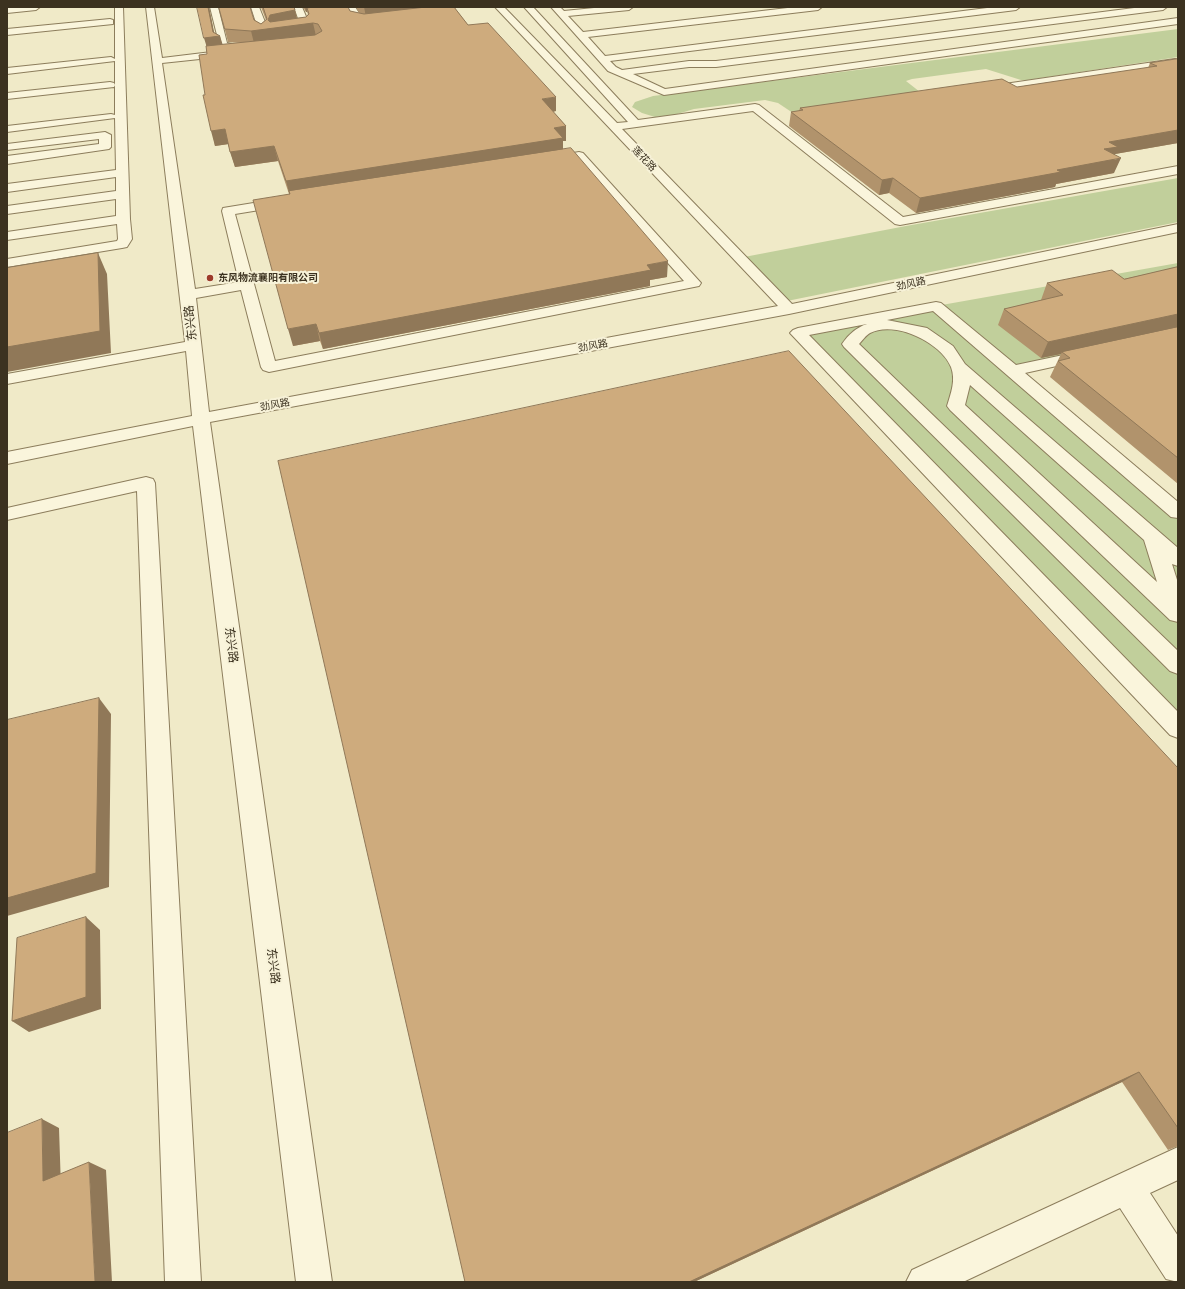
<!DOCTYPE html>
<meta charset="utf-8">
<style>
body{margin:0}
#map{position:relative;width:1185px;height:1289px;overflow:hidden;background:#f0eac8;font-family:"Roboto Serif",serif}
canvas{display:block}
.frame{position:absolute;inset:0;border:8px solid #3c3220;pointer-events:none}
</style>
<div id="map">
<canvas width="1185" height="1289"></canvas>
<div class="frame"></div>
</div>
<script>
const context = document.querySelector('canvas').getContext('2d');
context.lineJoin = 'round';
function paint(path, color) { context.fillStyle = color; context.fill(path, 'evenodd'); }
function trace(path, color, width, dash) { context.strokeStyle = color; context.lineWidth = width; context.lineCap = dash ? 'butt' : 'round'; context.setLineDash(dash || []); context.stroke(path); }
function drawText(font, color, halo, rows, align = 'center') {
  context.font = font + ' "Roboto Serif","Noto Sans SC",serif'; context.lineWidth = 4; context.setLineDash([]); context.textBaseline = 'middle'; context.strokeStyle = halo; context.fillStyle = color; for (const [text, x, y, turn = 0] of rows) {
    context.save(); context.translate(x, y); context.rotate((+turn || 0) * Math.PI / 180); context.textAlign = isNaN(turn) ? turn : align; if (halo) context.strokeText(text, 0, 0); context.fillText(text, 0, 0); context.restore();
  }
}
const green = new Path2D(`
 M1178,29V57L1028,80H1021L986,69L912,79L906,81L920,92L793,113L778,103L765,100L694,109L674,115L655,117L642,113L632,107L635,102L653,96Z
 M1178,178V222L782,302L739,258L906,226Z
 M1178,263V335L1013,371L1178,512V728L798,333L936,306Z`);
const minor = new Path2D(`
 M7,7H40L36,10L7,13Z
 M115,7H123L130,219L132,239L127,247L122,248L7,267V259L117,241L118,239L117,224L7,240V232L116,216V199L7,214V206L116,191V177L7,192V184L116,170L115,118L7,132V126L111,114L115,115V61L7,74V68L111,57L115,59Z
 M146,7H154L162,58L228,50L233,53L228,56L162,63L195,289L239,282L222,211L223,208L284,198L290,202L284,206L235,214L275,361L684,281L576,160L550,165L546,164L544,161L550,157L579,152L583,153L701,283L699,286L269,372L263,370L261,367L241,290L196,298L209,412L778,306L495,7H504L617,123L628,122L524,7H533L638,120L755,104L759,105L903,217L1178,166V174L900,225L895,224L753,111L622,129L792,304L1178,224V232L789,314L210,422L332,1282H296L193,426L7,464V452L192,416L186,351L7,384V374L185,342Z
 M210,7H218L227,43C237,46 246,43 255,45L257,47L255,49L235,51L220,47Z
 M251,7H259L269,32L267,34L264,35L259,32Z
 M294,7H302L310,26L305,29L283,32V28L300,24Z
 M347,7H355L363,19L376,18L381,21L379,23L365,25L356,23Z
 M551,7H560L564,11L604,7H633L629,10L568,16L583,32L796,7H822L818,10L588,37L605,56L995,7H1020L1016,10L610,61L616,67L622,70L689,61H716L1142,7H1167L1163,10L716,67H689L633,74L665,89L1178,18V24L664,95L608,71Z
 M110,19L113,20V24L7,35V29Z
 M1175,59L1178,60V66L1174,65L984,93L979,90L984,87Z
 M110,82L114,83L115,85L114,87L7,99V93Z
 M105,132L111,135V147L109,149L7,164V156L99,144V139L7,150V144Z
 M936,302L941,303L1016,365L1087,350L1093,352L1095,355L1093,358L1025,373L1178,502V518L1171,517L933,311L887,320L927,328L953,346L965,364L1178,548V566L1172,564L1178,583V622L1170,620L950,410L947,406C951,393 956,380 951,367C941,342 894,320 870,333C866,335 862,341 859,344L1178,651V674L1170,671L844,347L842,344C848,335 857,327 867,324L809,335L1178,712V738L1170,735L790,333L793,330L798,328ZM970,385L1144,540L1157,582L965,405Z
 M146,477L153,479L155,483L201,1282H165L137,491L7,520V508Z
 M1178,1147V1180L1150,1193L1178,1236V1282L1166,1279L1120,1208L963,1282H906L912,1270Z`);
const wall = new Path2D(`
 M209,7L214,33L220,36L222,45L243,43L228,42L219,7L254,20L261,24L266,20L261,7H294L297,18L306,17L308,14L307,12H306L303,7H348L350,11L359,13L356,7H454L468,25L556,111L553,112L566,126V141H563V149L667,277L650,280V286L323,349L320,341L293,346L289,194L278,161L235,167L228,144L215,146L205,95L207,54L206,46Z
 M1178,59V143L1115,154L1114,173L1056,184L1055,187L916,213L889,193L879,195L789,126L791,112L799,111L800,108L1017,87L1148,68L1150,63Z
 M1178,267V484L1050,377L1061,354L1041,358L998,325L1004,309L1042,300H1041L1047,283L1124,279Z
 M1178,768V1146L1168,1150L1122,1082L694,1282H465Z`);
const shadedWall = new Path2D(`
 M208,7H209L215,37L220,36L224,49L208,51L204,38Z
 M305,7H344L307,8V12H306Z
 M364,7H430L366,17Z
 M295,10L298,23H313L316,36L254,43L251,31L268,20L270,15Z
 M556,97V111L542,113V99Z
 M566,126V141H563V153L290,196L286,181L554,128Z
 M225,129L229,144L215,146L211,131Z
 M1178,130V143L1115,154L1113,160L1121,158L1114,173L1056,184L1055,187L916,213L920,198L1109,142Z
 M274,146L278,161L235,167L230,152Z
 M893,178L889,193L879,195L882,180Z
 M98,253L107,274L111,353L7,372V347Z
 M668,261L667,277L650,280V286L323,349L319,333L647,265Z
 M1178,314V329L1062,352L1061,354L1041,358L1048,342Z
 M316,324L320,341L293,346L288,329Z
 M99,698L111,714L109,887L7,916V898Z
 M86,917L100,930L101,1009L29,1032L12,1021Z
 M1139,1072L1122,1082L694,1282H689Z
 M42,1119L59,1128L61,1188L43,1181Z
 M89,1162L106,1170L112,1282H95Z`);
const building = new Path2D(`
 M197,7H208L213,32L220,36L204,38Z
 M219,7H250L254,20L261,24L267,19L263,7H294L295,10L270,15L268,20L270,22L306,17L309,14L307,8L313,7H348L350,11L364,14L426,7H454L468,25L488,23L556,97L542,99L566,126L554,128L563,138L286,181L274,146L230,152L225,129L211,131L203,95H205L199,55L207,54L206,46L315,35L322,31L318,24L313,23L251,31L225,29Z
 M1178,59V130L1109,142L1118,147L1104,149L1121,158L1057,170L1061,172L920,198L893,178L882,180L791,112L803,110L800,108L1002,79L1017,87L1157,66L1150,63Z
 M571,148L668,261L647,265L651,270L319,333L316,324L288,329L253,200L290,194L289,191Z
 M98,253L100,331L7,347V268Z
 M1178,267V314L1048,342L1004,309L1063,295L1047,283L1112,270L1124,279Z
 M1178,327V458L1058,361L1070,358L1062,352Z
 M789,351L1178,768V1128L1139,1072L689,1282H465L278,461Z
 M99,698L96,873L7,898V720Z
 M86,917V997L12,1021L17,938Z
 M42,1119L43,1181L89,1162L95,1282H7V1133Z`);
const markers = [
 [210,278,4,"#9d3b2a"]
];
const farStreetnames = [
 ["莲花路",644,159,46],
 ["劲风路",911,284,-12],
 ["劲风路",593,346,-11],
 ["劲风路",275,405,-11]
];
const farPoinames = [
 ["东风物流襄阳有限公司",218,278]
];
const streetNames = [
 ["东兴路",191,323,-96],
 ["东兴路",231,645,83],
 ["东兴路",273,966,83]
];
paint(green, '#c1cf9b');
trace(minor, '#8c7d5c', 2);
paint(minor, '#faf5dc');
paint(wall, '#b1936c');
paint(shadedWall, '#907858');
paint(building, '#ceab7d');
trace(building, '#907858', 1);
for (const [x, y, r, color] of markers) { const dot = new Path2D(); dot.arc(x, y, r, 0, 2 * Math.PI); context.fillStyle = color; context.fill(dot); trace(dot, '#f7f2d8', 1.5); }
drawText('10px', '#3c3220', '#f7f2d8', farStreetnames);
drawText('bold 10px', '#3c3220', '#f7f2d8', farPoinames, 'left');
drawText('12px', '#3c3220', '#f7f2d8', streetNames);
</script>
